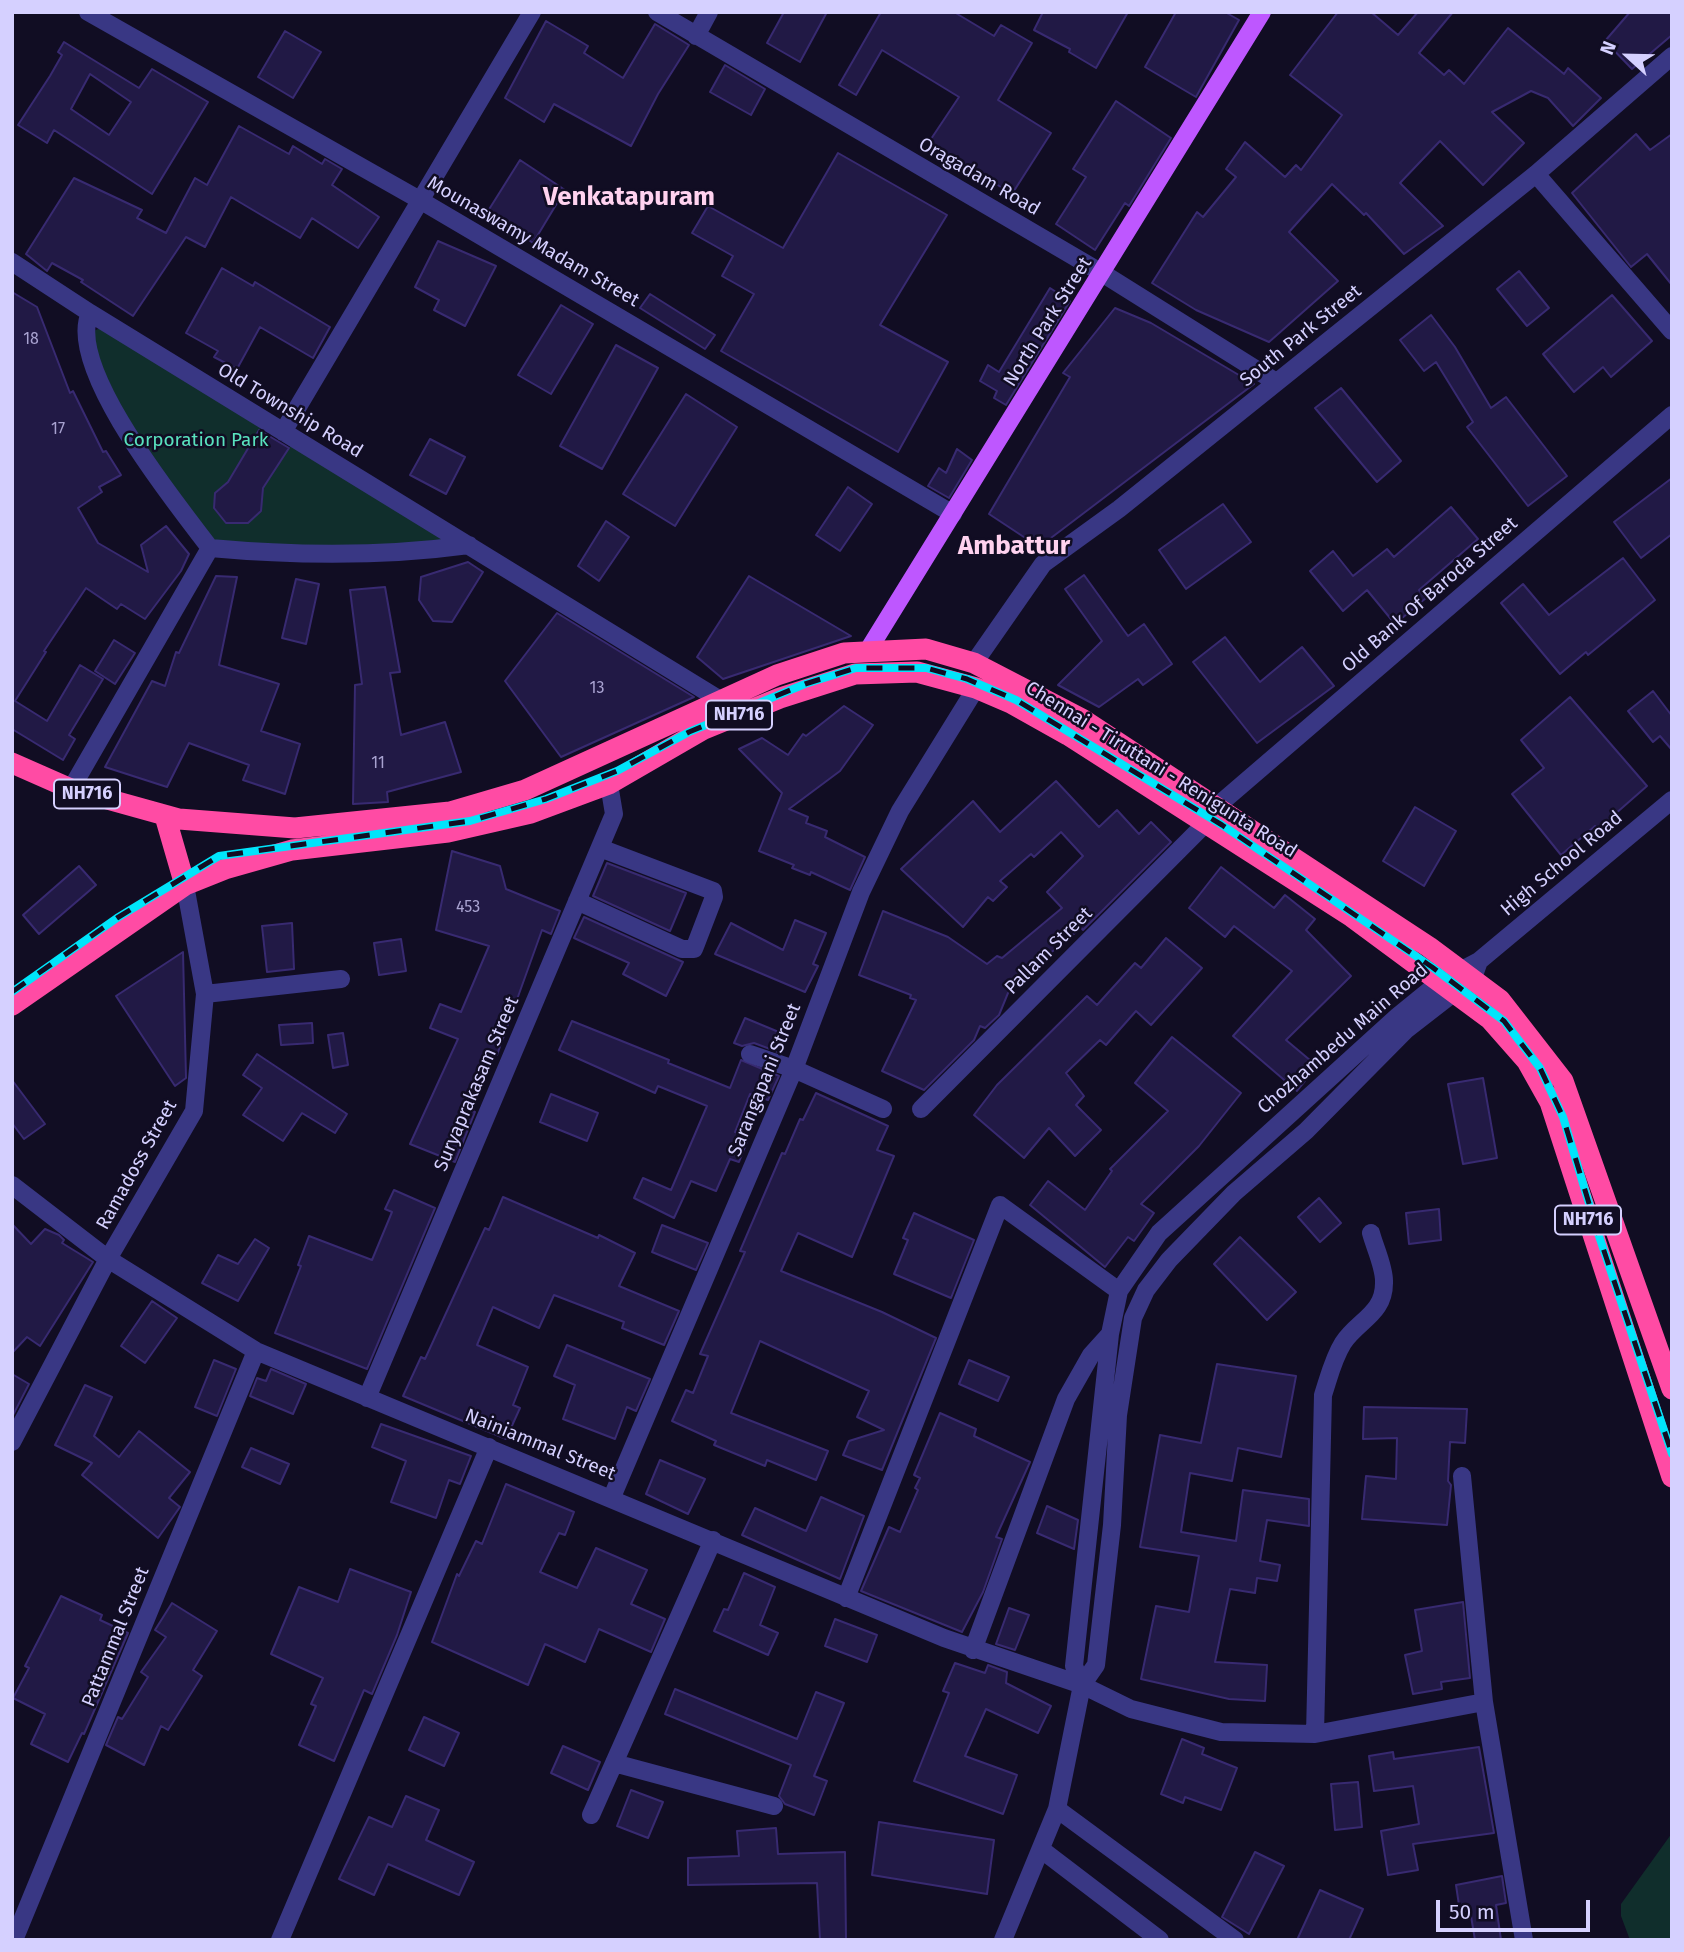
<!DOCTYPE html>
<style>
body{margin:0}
#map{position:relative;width:1684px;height:1952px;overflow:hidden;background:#110d23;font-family:"Fira Sans",sans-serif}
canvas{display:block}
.frame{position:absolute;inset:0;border:14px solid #d5d0ff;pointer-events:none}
.north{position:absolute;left:1593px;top:21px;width:70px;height:70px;-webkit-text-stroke:5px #110d23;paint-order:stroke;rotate:292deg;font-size:19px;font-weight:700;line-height:28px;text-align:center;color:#d5d0ff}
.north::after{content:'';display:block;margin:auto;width:24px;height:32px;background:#d5d0ff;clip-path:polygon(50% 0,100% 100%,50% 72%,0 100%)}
.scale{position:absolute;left:1436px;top:1900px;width:154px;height:32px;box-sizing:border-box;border:4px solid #d5d0ff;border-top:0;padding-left:9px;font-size:21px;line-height:24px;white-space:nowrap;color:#d5d0ff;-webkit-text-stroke:5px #110d23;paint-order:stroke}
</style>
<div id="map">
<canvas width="1684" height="1952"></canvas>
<div class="frame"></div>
<div class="north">N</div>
<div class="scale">50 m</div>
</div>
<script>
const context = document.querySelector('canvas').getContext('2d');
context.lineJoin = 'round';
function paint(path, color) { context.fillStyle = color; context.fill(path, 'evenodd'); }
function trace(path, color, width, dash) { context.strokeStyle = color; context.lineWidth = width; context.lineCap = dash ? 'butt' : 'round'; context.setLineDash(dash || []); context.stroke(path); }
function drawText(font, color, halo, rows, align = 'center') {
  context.font = font + ' "Fira Sans",sans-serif'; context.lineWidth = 5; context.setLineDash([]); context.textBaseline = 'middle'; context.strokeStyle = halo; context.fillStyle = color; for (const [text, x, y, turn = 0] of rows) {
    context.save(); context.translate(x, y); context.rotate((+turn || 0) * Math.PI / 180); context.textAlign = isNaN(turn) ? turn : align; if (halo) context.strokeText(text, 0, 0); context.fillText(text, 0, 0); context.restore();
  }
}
const green = new Path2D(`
 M102,327L262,426L237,467L265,484L291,445L447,542L400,549L221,543L210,538C165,479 104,408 90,333Z
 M1672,1833V1940H1630L1621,1916V1904Z`);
const building = new Path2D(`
 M784,12H827L800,62L767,43Z
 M881,12H954L994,36L1001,25L1032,43L998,100L1051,133L1012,194L929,142L959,97L882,50L856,95L839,85Z
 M1043,12H1128L1096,68L1069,52L1070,49L1034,30Z
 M1176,12H1225L1239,20L1196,97L1145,67Z
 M1338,12H1371L1398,35L1418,12H1453L1419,53L1444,75L1449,70L1464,84L1508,28L1564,74L1568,68L1601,98L1573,126L1548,98L1531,91L1492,112L1524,143L1483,185L1440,141L1400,183L1443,226L1404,254L1366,213L1364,215L1332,184L1289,232L1338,281L1269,342L1196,310L1152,283L1197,212L1203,217L1236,177L1226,169L1245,142L1285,177L1296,165L1301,170L1342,115L1290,75Z
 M1630,12H1672V35L1632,69L1605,41Z
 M546,21L588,46L584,53L623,78L655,24L689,45L658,94L631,146L554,104L544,122L505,98Z
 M285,31L321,52L293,98L258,77Z
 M64,42L139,88L152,69L208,102L152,194L54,130L47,143L18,125L50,76L62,55L58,52ZM90,74L131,102L109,135L71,109Z
 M725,65L765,89L751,115L710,92Z
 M1116,101L1171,138L1129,206L1125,203L1095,250L1056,224L1086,177L1073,169Z
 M239,126L289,154L293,146L322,164L325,159L342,169L332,185L379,217L358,248L312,218L300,238L231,197L205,247L186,237L133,316L81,282L83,280L52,263L47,271L26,254L74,178L142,210L137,218L166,233L195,178L207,185Z
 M1636,134L1650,150L1672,134V285L1647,254L1631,267L1572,193Z
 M838,153L947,215L880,325L948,362L898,452L721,351L754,294L722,276L733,256L692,233L708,206L783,248Z
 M520,160L565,190L533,243L488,211Z
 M438,241L496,266L465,326L434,310L439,300L415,287Z
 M222,268L253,286L255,282L330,327L313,358L260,327L237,369L214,357L218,351L186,333Z
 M1519,271L1549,308L1527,326L1497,289Z
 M1050,288L1070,301L1006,405L994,398L997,391L980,381L988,365L999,372Z
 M12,292L37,307L70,393L73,391L103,452L106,451L121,475L99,487L102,492L78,508L98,543L148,572L141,545L166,526L189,554L181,571L145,619L121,604L117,609L86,588L44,651L46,652L15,701L47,721L80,665L103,679L69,735L75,739L63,760L12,729Z
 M650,294L715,335L705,349L640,308Z
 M1612,295L1652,341L1611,377L1603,367L1574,392L1543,354Z
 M561,305L593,324L551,394L518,375Z
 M1115,308L1151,323L1254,384L1039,547L989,514L1070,377L1063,373Z
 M1431,315L1455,347L1491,408L1506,397L1567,476L1528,506L1467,427L1473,422L1436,362L1424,371L1400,340Z
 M616,345L658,368L602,469L560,446Z
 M1341,388L1401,461L1377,482L1315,408Z
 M686,394L737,427L675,526L623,494Z
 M259,430L289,448L263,488L261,511L248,523H226L214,508L215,493L228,482Z
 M430,439L465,457L446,494L410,475Z
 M957,449L972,460L949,498L928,486L939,468L946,473Z
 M1672,478V534L1641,558L1614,522Z
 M848,487L872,504L840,551L816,535Z
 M1223,504L1251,542L1186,589L1159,550Z
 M1451,507L1478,539L1419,590L1426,598L1395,624L1367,590L1343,611L1310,571L1333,551L1353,576L1387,549L1394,557Z
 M606,521L629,537L599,581L578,566Z
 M1623,558L1655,600L1588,655L1586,652L1560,674L1501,603L1523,584L1549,615Z
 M468,562L483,572L452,622L433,621L419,600L421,577Z
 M1084,575L1128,636L1144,624L1172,664L1143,685L1138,679L1099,707L1058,685L1102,641L1065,589Z
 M216,576L237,577L219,665L279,684L261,731L300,744L285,794L243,780L249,765L189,743L167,787L105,767L152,681L165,686L176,652L179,653Z
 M749,576L851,636L723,679L697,657Z
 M296,579L319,584L306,644L282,638Z
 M385,587L400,672L390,673L401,735L445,722L461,772L387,792L388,802L353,804L355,685L362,684L350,590Z
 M557,613L694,697L561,757L505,681Z
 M1225,637L1260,682L1302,647L1334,686L1257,743L1193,662Z
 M114,640L135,653L115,684L95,671Z
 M1653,691L1672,716V750L1660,736L1653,742L1628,711Z
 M1570,697L1647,786L1598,829L1595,826L1561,855L1512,794L1544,768L1521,740Z
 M844,706L873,725L840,771L789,809L808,817L806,823L827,831L825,837L865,857L850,890L811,872L810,875L792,868L794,865L759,851L782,793L739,749L762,738L788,755L803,734L806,736Z
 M1056,781L1099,827L1117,810L1139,834L1151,822L1171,842L1083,930L1081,928L1026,973L1028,975L1008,993L999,1015L985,1028L980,1026L974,1040L924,1090L882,1071L916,1000L910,998L911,995L859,975L883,911L948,937L987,964L997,956L1002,958L1062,908L1047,892L1083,856L1061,832L1034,857L1031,854L1000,881L1007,887L993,901L988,897L963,927L901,869L973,801L1000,832Z
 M1415,807L1456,831L1424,886L1383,861Z
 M452,851L500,866L506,889L560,911L551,934L542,930L497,1055L489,1052L466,1108L475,1112L455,1162L410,1144L458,1039L430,1028L440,1004L461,1012L489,946L436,930Z
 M607,863L686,893L670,931L593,896Z
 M79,866L96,885L39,934L23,915Z
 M1221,867L1274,908L1285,895L1315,919L1306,930L1351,976L1286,1040L1317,1066L1297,1091L1233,1036L1292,971L1234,926L1225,937L1189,908Z
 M584,917L683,962L666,996L623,974L629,963L574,938Z
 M795,920L826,933L813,964L818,966L805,992L715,954L731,923L783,950Z
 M292,923L294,969L267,972L262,926Z
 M1166,938L1202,968L1151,1025L1136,1011L1106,1045L1100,1040L1066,1073L1084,1096L1076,1105L1101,1130L1075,1156L1049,1128L1024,1158L974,1115L997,1085L1087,996L1097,1005L1135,963L1141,968Z
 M401,939L406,971L379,975L374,943Z
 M183,952L186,1078L175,1086L116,996Z
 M745,1018L786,1035L778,1052L754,1043L742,1046L734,1043Z
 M572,1021L669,1060L668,1063L730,1088L741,1060L779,1076L768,1100L750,1094L735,1132L749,1137L739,1162L730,1159L716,1191L691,1181L674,1218L634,1198L643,1178L671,1190L707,1106L658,1086L655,1093L559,1050Z
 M312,1023L313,1043L281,1045L279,1025Z
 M343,1033L348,1065L333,1068L328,1035Z
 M1172,1037L1241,1093L1199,1146L1141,1204L1154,1213L1134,1241L1128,1237L1105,1267L1030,1205L1048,1181L1085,1210L1112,1171L1110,1169L1168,1111L1135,1083Z
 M257,1054L347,1114L335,1133L302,1113L283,1141L243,1115L262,1088L243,1075Z
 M1483,1078L1497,1158L1463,1164L1448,1084Z
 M12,1080L45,1124L24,1139L12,1123Z
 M816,1093L888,1126L877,1150L894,1156L852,1257L798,1233L781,1271L882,1312L936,1338L882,1470L843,1455L849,1441L884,1430L857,1417L869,1391L760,1341L731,1413L828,1451L816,1480L767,1460L765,1466L714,1445L716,1441L672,1421L686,1390L693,1393L708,1356L700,1354L745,1252L740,1251L782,1153L785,1154L800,1119L803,1120Z
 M551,1094L598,1113L587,1141L540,1122Z
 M394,1190L435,1208L367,1369L275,1333L301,1266L298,1265L309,1236L372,1260L392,1212L385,1209Z
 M503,1197L598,1238L599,1235L635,1253L619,1286L679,1311L664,1345L622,1328L624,1322L554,1295L539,1328L493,1307L477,1345L528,1367L513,1405L520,1408L506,1439L403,1396L421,1357L425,1359L485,1228L489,1230Z
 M1319,1198L1341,1223L1320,1242L1298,1217Z
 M1439,1209L1441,1240L1409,1244L1406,1213Z
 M914,1213L974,1240L951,1298L894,1274L908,1240L903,1238Z
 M12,1224L31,1244L45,1229L59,1235L64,1240L62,1243L93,1262L40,1346L27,1337L12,1353Z
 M662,1225L708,1243L696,1270L652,1252Z
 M1240,1237L1296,1292L1267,1320L1214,1264Z
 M255,1239L269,1248L238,1301L202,1283L218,1255L238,1264Z
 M152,1301L177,1318L145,1363L121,1346Z
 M567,1345L650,1379L636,1411L627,1407L615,1439L563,1419L575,1385L554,1376Z
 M214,1360L236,1369L217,1416L195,1407Z
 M969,1360L1009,1377L998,1401L959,1384Z
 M1217,1364L1296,1376L1281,1457L1238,1448L1232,1481L1190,1473L1181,1532L1236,1541L1243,1490L1309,1499V1526L1267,1520L1260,1561L1280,1565L1277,1581L1257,1578L1255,1593L1230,1589L1215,1662L1267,1665L1265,1701L1229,1699L1141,1679L1156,1606L1189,1612L1199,1556L1140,1547L1160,1435L1201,1443Z
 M271,1369L306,1384L293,1414L250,1396L257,1378L266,1381Z
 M12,1374L29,1384L12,1417Z
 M85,1385L112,1397L94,1436L119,1457L139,1431L190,1472L169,1498L180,1507L158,1538L82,1475L92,1463L55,1445Z
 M1364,1407L1467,1409L1465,1443L1450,1442L1448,1481L1451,1485L1447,1525L1362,1519L1366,1476L1396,1479L1397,1438L1363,1439Z
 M940,1413L976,1429L974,1436L1030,1462L996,1537L1002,1539L983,1592L962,1632L861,1591L889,1527L900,1532L918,1490L915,1488L920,1478L914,1475Z
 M381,1424L471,1456L460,1484L449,1480L436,1518L391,1502L406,1461L372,1447Z
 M251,1448L289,1464L280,1484L242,1467Z
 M660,1460L705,1479L688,1514L646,1494Z
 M506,1484L574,1512L565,1535L559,1533L540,1572L577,1588L596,1548L647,1570L631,1604L665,1619L651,1652L599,1629L585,1662L545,1644L528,1685L432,1642L457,1574L459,1576L476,1541L482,1544Z
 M821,1497L864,1516L840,1579L742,1535L755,1508L806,1531Z
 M1047,1506L1078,1520L1074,1549L1037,1533Z
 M350,1569L411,1592L397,1635L372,1694L364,1690L334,1761L299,1745L316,1706L311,1704L323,1678L271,1654L299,1587L338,1602Z
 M744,1573L775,1587L760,1625L778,1633L768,1655L714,1631L724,1609L728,1610Z
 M61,1596L102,1615L100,1620L128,1633L84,1734L82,1733L68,1762L31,1744L45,1714L13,1698L29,1668L25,1666Z
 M1463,1602L1470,1678L1441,1682L1442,1689L1413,1694L1405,1655L1422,1651L1415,1610Z
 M172,1603L217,1631L193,1670L202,1676L168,1730L161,1726L144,1765L106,1745L118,1717L122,1719L148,1677L141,1672L166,1637L155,1630Z
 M1009,1608L1029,1615L1015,1650L996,1644Z
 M835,1619L877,1635L867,1662L825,1646Z
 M955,1663L985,1673L988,1665L1007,1672L1006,1683L1051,1706L1038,1733L986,1709L965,1756L1017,1775L1003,1814L914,1781L949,1693L943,1691Z
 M675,1689L797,1739L816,1692L844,1703L814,1776L827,1781L814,1815L785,1804L779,1796L791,1765L665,1714Z
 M424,1717L459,1733L444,1766L409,1750Z
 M1182,1739L1204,1748L1202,1754L1237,1768L1221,1810L1185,1797L1183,1803L1161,1794Z
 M563,1746L600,1762L588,1790L551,1773Z
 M1479,1747L1494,1833L1413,1844L1418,1870L1388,1875L1381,1831L1419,1824L1413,1786L1374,1791L1369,1756L1393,1752L1394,1759Z
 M1358,1782L1362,1827L1335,1830L1331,1784Z
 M631,1790L663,1802L648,1838L617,1826Z
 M406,1796L439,1810L426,1840L474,1862L459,1895L388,1864L374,1895L339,1879L369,1817L392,1827Z
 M879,1822L994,1840L987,1894L872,1875Z
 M776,1828L778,1854L845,1852L846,1940H820L817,1883L688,1885V1858L739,1856L737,1831Z
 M1255,1852L1284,1866L1249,1934L1222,1917Z
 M1502,1876L1506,1903L1496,1905L1501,1940H1475L1470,1910L1460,1912L1456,1885Z
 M1320,1890L1363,1909L1349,1940H1297Z`);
const minor = new Path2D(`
 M88,12L418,199L953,514
 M657,12L1102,273L1276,382
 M696,36L709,12
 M1536,174L1672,331
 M12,262L90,313L720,700
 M90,313C65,367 176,503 210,548C298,556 381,557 469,545
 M283,432L532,12
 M974,663L1043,564L1119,509L1536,174L1672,56
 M71,789L210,548
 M1216,807L1672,415
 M577,901L682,949H694L696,944L714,897L713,891L600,848
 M205,994L341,979
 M750,1054L794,1069L883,1109
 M921,1109L1207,822
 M12,1185L108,1259L256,1351L944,1638L1082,1685L1131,1709L1221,1732L1315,1734L1484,1702L1524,1940
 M367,1398L614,814L609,784
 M12,1442L108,1259L194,1111L205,994L185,885
 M1462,1476L1484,1702
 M612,1497L794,1069L861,892L900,811L976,688
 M846,1598L1000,1205L1119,1291
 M973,1650L1066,1399L1091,1355L1110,1334
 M1082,1685L1074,1666L1110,1334L1119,1291L1159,1233L1398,1016L1441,981L1479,961L1672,800
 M1315,1734L1323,1395C1329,1377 1333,1359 1343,1343C1358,1320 1385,1314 1384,1281C1384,1266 1375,1248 1371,1233
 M614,1763L774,1806
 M1057,1809L1235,1940
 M591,1815L713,1540
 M1042,1850L1160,1940
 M14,1940L256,1351
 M280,1940L489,1447
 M1003,1940L1057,1809L1082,1685L1096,1665L1112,1525L1118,1415L1133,1318L1146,1290L1169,1260L1234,1193L1306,1131L1406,1030L1473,978L1479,961`);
const major = new Path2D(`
 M867,652L1262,12`);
const highway = new Path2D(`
 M12,763L71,789L179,819L295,828L450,812L525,790L777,675L844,653L926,649L974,663L1082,719L1429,947L1500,1000L1563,1081L1672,1389
 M165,816L185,885
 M12,1005L185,885L225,869L292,850L448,832L531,813L609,784L704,729L780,698L855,674L917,672L976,688L1011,703L1068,735L1352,917L1490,1019L1527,1061L1550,1102L1672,1477`);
const rail = new Path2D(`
 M12,992L117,918L219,856L470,821L546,799L617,771L689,732L805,684L856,668H926L967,679L1016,700L1222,825L1432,967L1504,1021L1540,1068L1563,1117L1597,1230L1672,1454`);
const numberNames = [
 ["18",31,340],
 ["17",58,430],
 ["13",597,689],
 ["11",378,764],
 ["453",468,908]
];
const shields = [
 [739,715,66],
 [87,794,66],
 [1588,1220,66]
];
const shieldNames = [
 ["NH716",739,715],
 ["NH716",87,794],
 ["NH716",1588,1220]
];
const streetNames = [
 ["Oragadam Road",979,177,30],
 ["Mounaswamy Madam Street",533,242,30],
 ["North Park Street",1048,322,-58],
 ["South Park Street",1301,336,-39],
 ["Old Township Road",290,411,31],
 ["Old Bank Of Baroda Street",1430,595,-41],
 ["Chennai - Tiruttani - Renigunta Road",1161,770,32],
 ["High School Road",1562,864,-40],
 ["Pallam Street",1049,951,-45],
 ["Chozhambedu Main Road",1343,1039,-41],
 ["Sarangapani Street",765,1080,-68],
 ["Suryaprakasam Street",477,1084,-67],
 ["Ramadoss Street",137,1165,-61],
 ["Nainiammal Street",540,1445,22],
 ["Pattammal Street",116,1637,-68]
];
const parkNames = [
 ["Corporation Park",196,441]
];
const districtNames = [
 ["Venkatapuram",629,198],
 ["Ambattur",1014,547]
];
paint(green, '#102e2c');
paint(building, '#211945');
trace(building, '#382a71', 2);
trace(minor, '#393784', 18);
trace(major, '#be57ff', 18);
trace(highway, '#ff4ba4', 21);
trace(rail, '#00e5fb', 8);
trace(rail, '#110d23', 5, [16]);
drawText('16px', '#a8a2d0', null, numberNames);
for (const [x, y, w] of shields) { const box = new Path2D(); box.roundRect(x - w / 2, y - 14.5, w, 29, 5); context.fillStyle = '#110d23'; context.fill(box); trace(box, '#d5d0ff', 2); }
drawText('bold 18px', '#d5d0ff', null, shieldNames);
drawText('19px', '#d5d0ff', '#110d23', streetNames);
drawText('19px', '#59e2be', '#110d23', parkNames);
drawText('bold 26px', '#ffd2ef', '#110d23', districtNames);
</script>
